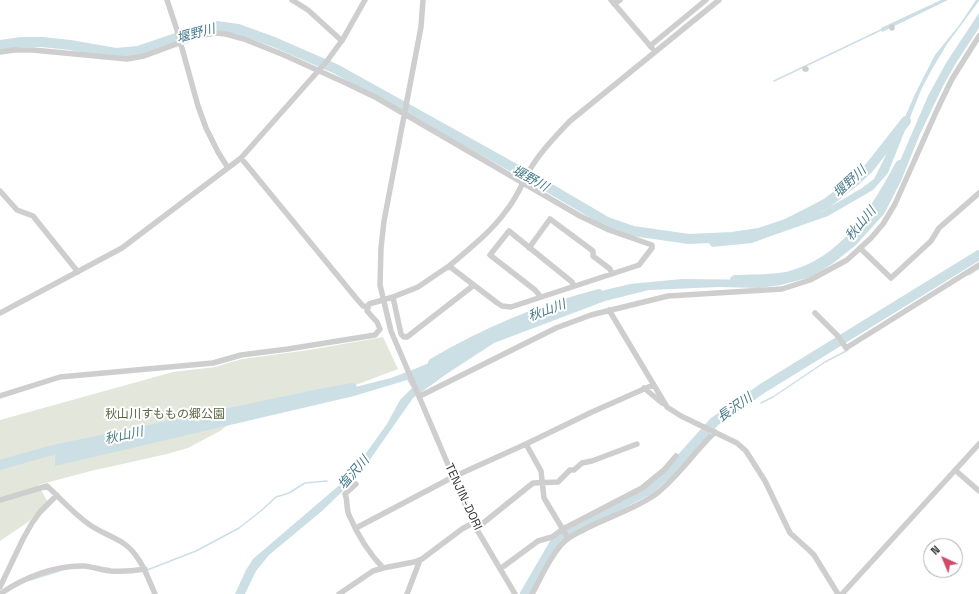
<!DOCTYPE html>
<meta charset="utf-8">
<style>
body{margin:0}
#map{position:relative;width:979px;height:594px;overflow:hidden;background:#fff;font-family:"Space Grotesk",sans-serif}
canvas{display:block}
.north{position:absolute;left:923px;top:538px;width:40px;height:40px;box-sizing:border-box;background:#fff;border:1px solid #adadad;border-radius:50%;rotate:316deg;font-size:11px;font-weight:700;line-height:16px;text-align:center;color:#313131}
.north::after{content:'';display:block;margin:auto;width:14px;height:18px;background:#d14a68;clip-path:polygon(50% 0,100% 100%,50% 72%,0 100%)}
</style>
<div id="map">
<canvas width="979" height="594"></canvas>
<div class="north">N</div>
</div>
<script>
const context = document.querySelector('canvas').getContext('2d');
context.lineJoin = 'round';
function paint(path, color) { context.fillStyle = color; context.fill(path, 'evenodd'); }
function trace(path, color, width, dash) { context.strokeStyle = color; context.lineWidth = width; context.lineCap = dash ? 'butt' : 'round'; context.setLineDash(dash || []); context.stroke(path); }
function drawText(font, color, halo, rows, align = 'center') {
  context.font = font + ' "Space Grotesk","Noto Sans JP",sans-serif'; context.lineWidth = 4; context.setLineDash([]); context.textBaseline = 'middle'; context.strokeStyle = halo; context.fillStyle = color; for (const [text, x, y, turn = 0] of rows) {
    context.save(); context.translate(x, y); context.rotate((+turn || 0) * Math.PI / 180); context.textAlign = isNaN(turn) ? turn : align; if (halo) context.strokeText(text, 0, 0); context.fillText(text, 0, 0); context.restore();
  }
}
const green = new Path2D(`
 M383,337L398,369L353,386L316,392L252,406L220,431L188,448L167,454L91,471L38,485L48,502L28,522L0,541V420L173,372L215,367L242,359L309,350Z`);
const water = new Path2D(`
 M941,0H948L882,32L881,28Z
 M976,0H979V1L947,44L931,71L921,90L888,173L873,190L828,216L771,236L752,243L712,247L707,241L743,237L766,232L801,220L823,211L862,188L874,179L905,117L915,94L935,55L960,24Z
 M979,13V28L956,63L943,86L920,134L901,181L884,214L856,245L832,264L811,277L781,285L759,288L719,287L649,290L605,301L494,343L448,373L413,398L369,461L347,487L322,511L269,555L256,571L245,594H235L246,570L253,559L343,482L369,449L387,424L400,400L412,388L407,380L354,396L55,466V454L300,401L391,378L417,368L493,335L605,290L630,284L682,279L777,280L807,273L829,260L853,241L881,205L928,96L946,63Z`);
const stream = new Path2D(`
 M774,81L883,29
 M969,275L979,268
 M761,403L773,397L825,362L848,350
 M147,570L196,551L239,528L262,510L276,497L289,493L305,483L327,481
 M30,580L59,571`);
const river = new Path2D(`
 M0,45L22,42H42L70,45L116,53L138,51L185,35L217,26L238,29L274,42L336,69L534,179L607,222L633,231L689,239L732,237L759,233L786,224L808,213L827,203L855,181L869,168L906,121
 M735,280C753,279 773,280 790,276C845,262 875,212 900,165
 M433,363C484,333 541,309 599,294
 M0,465L49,451L320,394L352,388
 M525,594L557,539L571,530L650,489L668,473L714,422L763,388L979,255`);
const minor = new Path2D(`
 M167,0L177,30L198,106L206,128L218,152L228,168
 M292,0L308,10L342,41
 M423,0L421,27L384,221L381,248L380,285L391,331L473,523L515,594
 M611,0L652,48
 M614,4L620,0
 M892,27V28
 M650,46L706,0
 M0,52L14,50H33L127,59L144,56L198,36L216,33L226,34L244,39L284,55L348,84L377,98L580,216L609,230L652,245V248L639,265L511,307L502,306L496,302L449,266L418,287L393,297L369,304L367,311L377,322L380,329L375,335L288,349L241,355L213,363L60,377L0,396
 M805,69H806
 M241,158L356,298L363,306L368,307
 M0,191L17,210L33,216L78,272
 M529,248L550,219L593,251V256L610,269L612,274
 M860,248L891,278L931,241L939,228L979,193
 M449,266C469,249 491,232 506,211C516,199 522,184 529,171C540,152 555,137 570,121L719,0
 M393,297L401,334L404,337H407L474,285
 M541,297L535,290L490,255L509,231L572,282L574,286
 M609,310L667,407L681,416L737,443L746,451L765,481L790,533L809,550L814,555L838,594
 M0,313L122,248L241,158L327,61L343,39L365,0
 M815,313L838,336L846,348L979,265
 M644,388L662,403
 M420,396L556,328L591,315L668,296L782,289L810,280L847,260L871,238L883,224L895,204L937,110L952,79L979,36
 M526,444L541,471L544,498L568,538
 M955,470L979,491
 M356,484L345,494C348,501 346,509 349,515C357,534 369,553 383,568
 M0,500L47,486C61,499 74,514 90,525C100,532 112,536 123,543C140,554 147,576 155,594
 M356,528L453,477L526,444L592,412L653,385
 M477,528L533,483L558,482L570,470H574L582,463L592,461L637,444
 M500,569L538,541L552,537L563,529L642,488L664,470L676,456
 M0,587L23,539L32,523L40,512L57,495
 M0,594C23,578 55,565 84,566C93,567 102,570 111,571C123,572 133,571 145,569
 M339,594L373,571L383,568L414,562L422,559L462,529L473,523
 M407,594L420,560
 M532,594C541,578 549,558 562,544C568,537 576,534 585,529C608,517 635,509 656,494C679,476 694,452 715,432
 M842,594L979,444`);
const parkNames = [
 ["秋山川すももの郷公園",165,415]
];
const streetNames = [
 ["TENJIN-DORI",463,497,65]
];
const waterNames = [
 ["堰野川",196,34,-15],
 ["堰野川",530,179,29],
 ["堰野川",850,182,-43],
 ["秋山川",861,224,-50],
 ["秋山川",547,311,-20],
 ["長沢川",735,408,-35],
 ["秋山川",124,436,-12],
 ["塩沢川",354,473,-49]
];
paint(green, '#e3e7db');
paint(water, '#cbdfe5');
trace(stream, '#cbdfe5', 1.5);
trace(river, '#cbdfe5', 10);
trace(minor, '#cecece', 5.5);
drawText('12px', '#5a6843', '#fff', parkNames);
drawText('12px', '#313131', '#fff', streetNames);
drawText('italic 13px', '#487b8b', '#fff', waterNames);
</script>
